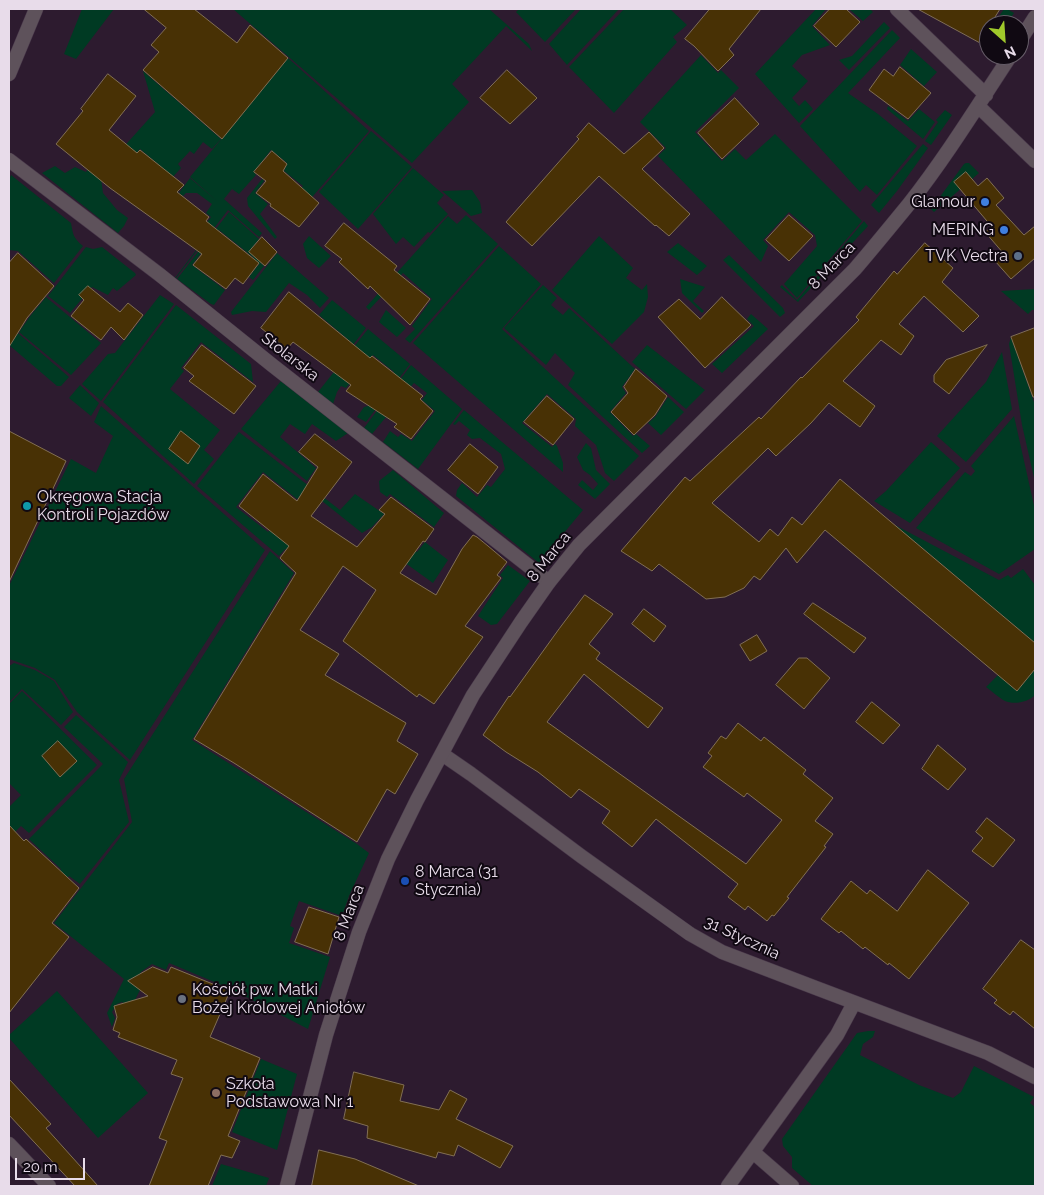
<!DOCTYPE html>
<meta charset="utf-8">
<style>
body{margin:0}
#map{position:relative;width:1044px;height:1195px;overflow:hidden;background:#2d1b2f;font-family:Raleway,sans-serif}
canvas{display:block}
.frame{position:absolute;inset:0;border:10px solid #e8dcea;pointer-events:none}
.north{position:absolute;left:979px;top:15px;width:50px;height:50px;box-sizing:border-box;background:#100912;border:1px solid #665d68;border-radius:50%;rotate:154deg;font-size:14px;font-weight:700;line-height:20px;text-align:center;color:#e8dcea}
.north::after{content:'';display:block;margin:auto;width:18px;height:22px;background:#a0c92b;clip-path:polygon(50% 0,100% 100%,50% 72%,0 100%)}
.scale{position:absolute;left:15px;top:1158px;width:70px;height:22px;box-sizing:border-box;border:2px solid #e8dcea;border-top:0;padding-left:6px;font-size:15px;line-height:18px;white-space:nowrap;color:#e8dcea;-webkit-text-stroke:4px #100912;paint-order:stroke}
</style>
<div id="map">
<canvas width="1044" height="1195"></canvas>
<div class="frame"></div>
<div class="north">N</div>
<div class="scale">20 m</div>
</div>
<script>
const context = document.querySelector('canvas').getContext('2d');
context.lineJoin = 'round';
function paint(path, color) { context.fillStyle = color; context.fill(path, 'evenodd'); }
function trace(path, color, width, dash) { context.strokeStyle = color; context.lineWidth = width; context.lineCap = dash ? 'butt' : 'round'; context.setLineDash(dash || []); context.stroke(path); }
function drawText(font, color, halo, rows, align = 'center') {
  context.font = font + ' Raleway,sans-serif'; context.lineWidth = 4; context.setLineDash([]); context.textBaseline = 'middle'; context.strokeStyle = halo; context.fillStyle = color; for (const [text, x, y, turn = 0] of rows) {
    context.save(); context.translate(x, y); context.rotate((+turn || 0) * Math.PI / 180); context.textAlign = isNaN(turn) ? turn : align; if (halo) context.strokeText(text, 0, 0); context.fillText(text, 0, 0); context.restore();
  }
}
const green = new Path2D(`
 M82,9H114L76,59L64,54Z
 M233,9H415L417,10L418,9H451L456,10L460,9H489L529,44L532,51L506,26L452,84L469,102L412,163Z
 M519,9H576L545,42L516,12Z
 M581,9H619L567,65L549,44Z
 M624,9H670L687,25L673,37L677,42L614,113L569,67Z
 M816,9H826L812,26L830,45L802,55L792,66L808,81L792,98L799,106L805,100L813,109L799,123L755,74Z
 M849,9H870L873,12L863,21Z
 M1004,9H1007L1014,13L1006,25H993Z
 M884,22L890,28L849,70L839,60L852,56Z
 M892,30L900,38L848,93L878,114L917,146L877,195L866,185L860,192L800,126Z
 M911,49L937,72L924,86L900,65Z
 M701,55L718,73L721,70L739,88L695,132L722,161L735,149L746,160L775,134L862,221L797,298L784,284L817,246L815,235L789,212L763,240L768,246L761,262L658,156L666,148L640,122Z
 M288,58L369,131L301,210L291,202L303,186L284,171L287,163L271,150L254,172L256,175L239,194L232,189L224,199L262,233L259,237L228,210L176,278H175L203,241L197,236L211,217L206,213L212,204L197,193H186L183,196L179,193L190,178L217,201L190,177Z
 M143,71L221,139L212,149L203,142L194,154L190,151L178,164L181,168L171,179L181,187L178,192L154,171L159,165L140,149L121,170L101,178L103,193L117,210L128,218L124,226L118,233L42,173L55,166L65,173L75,167L86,172L100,154L111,161L155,112Z
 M888,106L908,121L919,109L935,122L923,139L887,109Z
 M945,110L952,115L931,145L925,141L938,122L936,120Z
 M371,131L412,167L358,229L319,192Z
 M923,144L928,148L897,191L879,213L871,205Z
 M966,163H969L979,173L934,212L931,209L964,164Z
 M413,168L444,195L437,203L448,214L430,233L428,232L414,247L403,237L396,244L373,214Z
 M11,175L71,223C73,234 73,238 83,246L54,283L18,251L9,250V180Z
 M262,179L264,181L255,193L268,204L260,214L277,237L275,239L248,206L247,198Z
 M472,190L480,202L482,213L471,216L442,191Z
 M229,212L259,239L253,247L263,253L260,262L264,266L253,280L249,277L259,264L253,261L254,258L219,230L192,265L225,290L214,305L211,304L177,279Z
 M466,215L498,244L410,343L405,339L415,329L412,326L432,299L403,273L369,310L366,307L448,216L457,224Z
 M864,221L868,226L798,302L780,287L782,285L797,300Z
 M309,236L331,256L319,268L307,258L303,244Z
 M599,236L633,268L626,278L642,290L647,284L648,297L644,312L612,344L552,290Z
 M678,243L707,266L697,275L667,252Z
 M499,246L541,284L502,329L639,456L614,481L605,473L596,445L575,426L576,419L547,394L522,423L552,447L555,444L557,446L563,463V472L413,343Z
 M86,247L93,249L102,247L135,273L136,275L117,291L113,288L108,295L92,287L70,313L48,296Z
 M277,253L329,298L320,308L307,295L289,283L266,312L252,311L232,315L231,312Z
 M729,255L783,308L785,313L780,317L723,260Z
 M680,279L705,287L693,301L704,311L702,313L682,293Z
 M543,285L557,298L551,305L563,315L569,308L635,369L622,387L626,393L610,412L633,436L636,434L650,446L642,453L568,385L575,373L555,353L546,365L504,328Z
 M1035,289V310H1032L1028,314L1001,291Z
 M160,295L174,304L101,401L82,384L108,354L115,353Z
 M46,297L101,343L71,375L19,332L31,315Z
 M332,300L366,328L333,371L330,369L351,342L319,315Z
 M176,305L251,364L253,382L201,342L181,368L184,371L170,389L220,430L204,450L214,459L194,484L103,402Z
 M386,310L406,328L397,337L379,322Z
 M751,314L768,329L722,373L712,364L754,326L747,319Z
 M368,329L410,364L366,422L357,417L364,407L368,406L394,372L373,355L346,388L341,386L337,392L333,404L318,392Z
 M18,333L69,377L61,386H57L9,345V337L14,339Z
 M1011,337L1035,405V482L1022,425L1009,344Z
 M647,345L705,390L686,409L632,362Z
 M1002,352L1012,409L966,462L937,436L986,382Z
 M411,365L462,409L418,469L383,442L390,431L398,437L401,434L412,441L435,411L422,400L427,393L414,383L384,416L386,417L372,434L364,428Z
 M281,381L348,433L336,441L312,424L305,434L290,424L280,437L316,468L307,481L241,429Z
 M80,385L99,403L91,416L69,398Z
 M668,397L684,412L661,435L648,423L655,417Z
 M101,406L265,550L130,760L77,712L55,680L35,668L9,659V586L71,459L96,473L113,436L94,422Z
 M464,410L583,510L539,563L456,496L457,490L462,483L477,497L487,485L491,487L505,469L501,454L480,438L472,439L467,435L470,430L459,421L455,425L453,424Z
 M1014,416L1035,510V549L999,574L916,528L965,472L971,476L975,471L971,466Z
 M239,432L340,510L355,494L384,514L372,527L362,533L307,489L297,499L263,472L236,507L268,532L292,505L295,557L285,549L279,556L197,486Z
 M931,442L960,468L910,523L874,501L886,491Z
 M586,443L591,448L596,470L610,484L595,499L578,485L582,480L593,490L598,484L590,475L583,470L577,457Z
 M393,470L444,513L434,527L390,494L387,497L380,492L379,481Z
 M895,525L999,580L1008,575L1011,578L1023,569L1035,585V643Z
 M388,531L417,552L425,542L448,560L433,583L383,547Z
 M270,551L294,573L192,740L357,844L369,853L349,896L342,916L299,901L290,926L294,928L289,943L330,957L308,1029L231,989L169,963L166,970L152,964L141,972L137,982L140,990L133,1004L129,1007L122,1002L117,1004L112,1012L115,1018L112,1027L107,1013L124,979L54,923L132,822L124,779Z
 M508,565L530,581L497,624L491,625L478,616L503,578L500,575Z
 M14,663L35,670L54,681L73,712L61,725L22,689L9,702V666Z
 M1035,669V695C1029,702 1014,705 1005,701C999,698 992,691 986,687L998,675L1017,690Z
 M22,691L97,765L29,833L21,826L13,834L9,829V807L21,795L9,783V704Z
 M76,715L128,762L119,780L129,822L80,884L69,876L42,905L45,888L61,869L29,839L103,764L64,727Z
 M57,991L148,1093L98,1138L9,1038V1035Z
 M868,1031H875L873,1037L863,1044L860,1055L919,1085L953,1098L961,1092L974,1066L1034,1097L1030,1103L1035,1107V1186H813L792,1168V1157L783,1146L782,1139L857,1033Z
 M261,1059L297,1074L277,1150L232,1132Z
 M221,1164L269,1178L266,1186H212Z`);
const building = new Path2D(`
 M144,9H194L237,43L250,25L288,58L222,139L143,70L159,52L151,45L166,28Z
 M710,9H761L729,49L734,55L718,71L694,46L685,39Z
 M830,9H846L860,22L836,47L814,26Z
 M918,9H1000L990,25H989V27L979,42Z
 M900,67L931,93L908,119L869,90L884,69L893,76Z
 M507,70L537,98L510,124L480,98Z
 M108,74L136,96L109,130L137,153L140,150L184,185L177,192L209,217L206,221L259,263L243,284L235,278L226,289L193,265L202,254L110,188L56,144L83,111L81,109Z
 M735,98L759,124L722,159L698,133Z
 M589,123L624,154L649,132L664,148L642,169L690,214L669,236L656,225L655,226L599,176L532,246L506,222L579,139L577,137Z
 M272,151L287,164L283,171L319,203L299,227L270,206L271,204L256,193L266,181L254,172Z
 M966,172L978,186L987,178L1004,198L996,205L1024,235L1035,226V258L1011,279L995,261L1004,254L985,232L992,227L954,182Z
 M789,215L813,236L789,261L766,240Z
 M344,223L397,266L394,270L430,299L410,325L370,286L368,289L339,262L342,259L325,246Z
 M262,237L277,252L265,266L249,252Z
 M925,243L953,268L942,282L979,316L963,332L924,296L899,324L914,336L901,355L881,340L843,381L875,406L860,427L829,403L811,423L776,456L768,448L712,503L759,542L770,529L778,536L792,517L802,525L840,479L1035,643V669L1017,691L825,530L797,563L786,548L760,580L754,576L744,588L725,597L706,599L659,564L652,571L621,551L685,477L690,481L759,417L761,419L801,377L802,378L859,320L856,317L894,271L897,274Z
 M18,253L54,286L27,318L9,347V263Z
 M88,286L120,312L128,303L143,315L124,340L111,327L101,340L71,316L84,300L79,295Z
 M289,292L370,358L372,356L423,396L420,399L433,411L411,439L394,427L397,424L346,391L351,385L293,342L287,349L261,328Z
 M722,297L751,325L705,368L658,317L679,299L700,319Z
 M1035,328V397H1033L1011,337Z
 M202,345L256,386L234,414L189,381L194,376L184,368Z
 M987,345L949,394L934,382V375L946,360Z
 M636,369L667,396L655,415L634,435L611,412L628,393L624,387Z
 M547,396L574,419L553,445L524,422Z
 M9,431L66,461L9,582Z
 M181,431L200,446L188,464L169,449Z
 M315,434L352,462L311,516L327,527L357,547L385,514L379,510L391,497L434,529L425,542L423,541L400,573L436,595L462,549L473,535L477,537L488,546L507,562L497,575L501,578L465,626L483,637L434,704L419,694L417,697L343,641L376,590L343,566L300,630L339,654L325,675L406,723L397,741L418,754L395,794L387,789L357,842L234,763L194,739L296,573L280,558L289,546L239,506L263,474L297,501L318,467L299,452Z
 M470,444L498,467L478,494L448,470Z
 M585,595L613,614L589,644L600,653L596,659L663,708L648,728L584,674L547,722L746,864L782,820L747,793L744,797L703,767L712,756L708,753L721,736L726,739L738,723L761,741L764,737L806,770L803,774L833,798L815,821L833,834L824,846L826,847L787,897L789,898L774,916L772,915L767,921L748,906L745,910L728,897L738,884L656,819L632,847L602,823L610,811L579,789L571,798L538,772L506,752L483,735L509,696L510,697L559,629Z
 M813,603L866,638L854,653L804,614Z
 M644,609L666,626L654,642L632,624Z
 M757,635L767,651L750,661L740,645Z
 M799,658H807L830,678L804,709L776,685Z
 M872,702L900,725L883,744L856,722Z
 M58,741L77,761L60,777L42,756Z
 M938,745L966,769L948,790L922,769Z
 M987,818L1015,840L993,867L972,851L983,838L976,832Z
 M9,825L24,841L26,839L79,888L52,923L69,937L9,1013Z
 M928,870L969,903L909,979L889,963L888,965L865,947L863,949L841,931L839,933L821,919L851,881L867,894L870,890L897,911Z
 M309,907L339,917L328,954L295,942Z
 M1021,940L1035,950V1029L1013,1011L1010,1015L994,1003L997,1000L983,989Z
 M153,967L168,973L171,967L230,991L210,1037L260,1058L228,1136L240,1141L232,1158L221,1155L208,1186H149L167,1141L159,1138L183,1078L171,1074L177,1060L118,1037L120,1033L113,1030L117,1017L114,1006L148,996L128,981Z
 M354,1072L404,1085L400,1101L439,1110L450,1090L467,1099L456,1119L513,1146L500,1168L458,1145L454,1156L438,1152L436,1158L367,1138L368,1126L344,1119Z
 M9,1079L51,1124L46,1128L98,1186H75L9,1115Z
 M319,1150L355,1159L419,1186H312Z`);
const minor = new Path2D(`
 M9,160L160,275L272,365L549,582
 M442,754L471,774L581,856L690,934L722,952L816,988L988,1053L1035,1077
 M753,1152L792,1186
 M728,1186L837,1035L854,1003`);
const tertiary = new Path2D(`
 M897,9L986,95
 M1019,42L1035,17
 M9,74L36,9
 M978,106L1035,161
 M9,1144L49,1186
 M287,1186L326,1035L359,932L388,859L417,800L473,695L521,622L549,582L579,545L855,269C873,248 891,226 909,204C946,157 978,105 1011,55`);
const markers = [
 [985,202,5,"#3f7fe0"],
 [1004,230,5,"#3f7fe0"],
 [1018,256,5,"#5c6f8a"],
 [27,506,5,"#0f9aa8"],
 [405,881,5,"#1a4fb4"],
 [182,999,5,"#6b7280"],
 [216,1093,5,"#8d6e63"]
];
const poiNames = [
 ["Glamour",975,202,"right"],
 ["MERING",994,230,"right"],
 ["TVK Vectra",1008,256,"right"],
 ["Okręgowa Stacja",37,497],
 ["Kontroli Pojazdów",37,515],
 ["8 Marca (31",415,872],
 ["Stycznia)",415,890],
 ["Kościół pw. Matki",192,990],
 ["Bożej Królowej Aniołów",192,1008],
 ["Szkoła",226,1084],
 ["Podstawowa Nr 1",226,1102]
];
const streetNames = [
 ["8 Marca",832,266,-46],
 ["Stolarska",290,357,38],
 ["8 Marca",549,557,-51],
 ["8 Marca",349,913,-69],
 ["31 Stycznia",742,938,25]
];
paint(green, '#003a23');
paint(building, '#483105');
trace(building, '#816f54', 1);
trace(minor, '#473649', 15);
trace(tertiary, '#473649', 15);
trace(minor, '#5e525b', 14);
trace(tertiary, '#5e525b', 14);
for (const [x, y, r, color] of markers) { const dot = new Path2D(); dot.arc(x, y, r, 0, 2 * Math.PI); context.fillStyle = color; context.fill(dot); trace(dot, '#100912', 2); }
drawText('16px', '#e8dcea', '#100912', poiNames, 'left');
drawText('16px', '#e8dcea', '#100912', streetNames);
</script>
